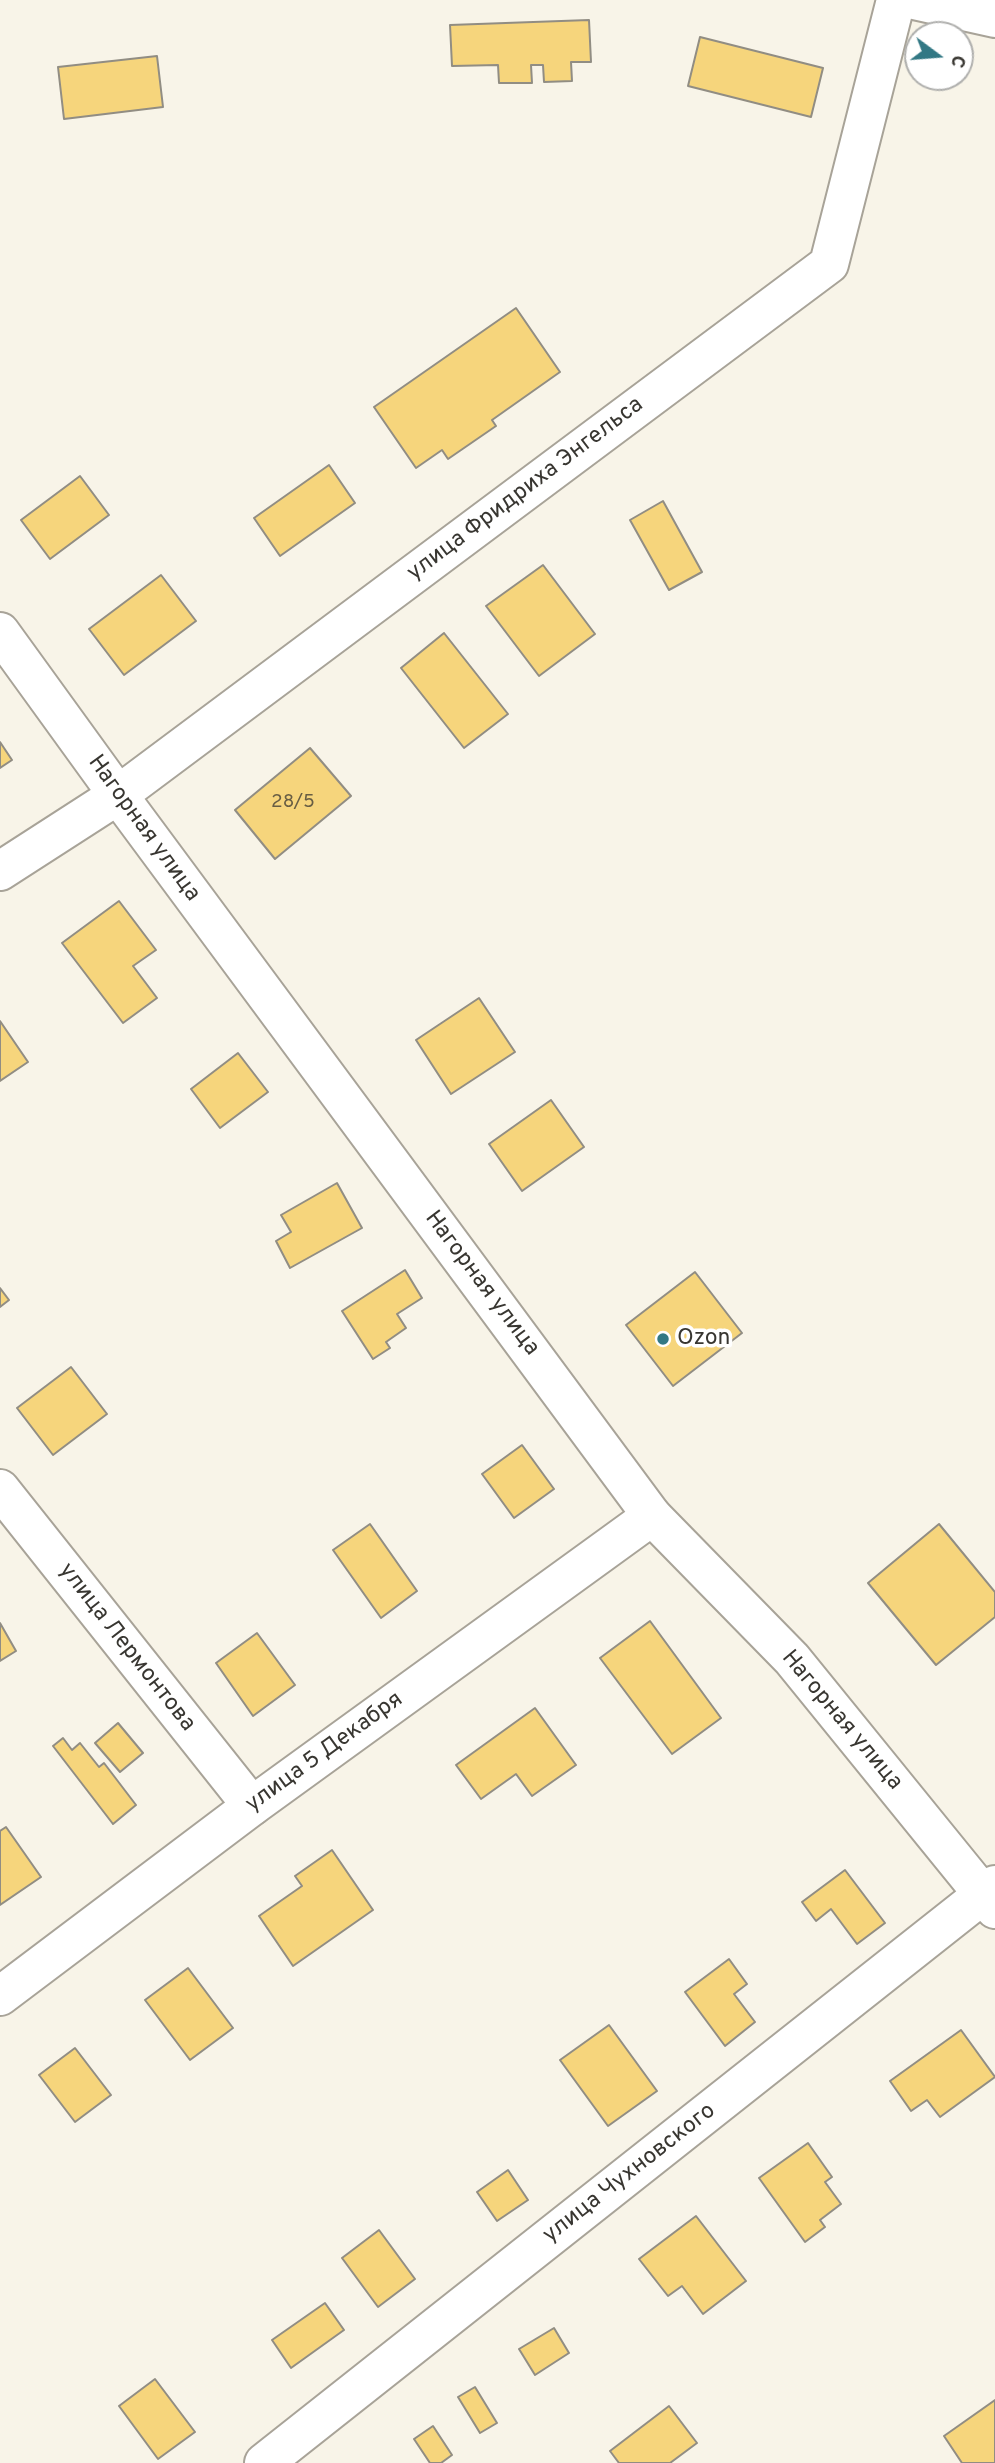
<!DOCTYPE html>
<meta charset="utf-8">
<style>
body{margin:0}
#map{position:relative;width:995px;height:2463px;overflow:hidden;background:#f8f4e8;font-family:Overpass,sans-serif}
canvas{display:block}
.north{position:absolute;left:904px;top:21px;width:70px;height:70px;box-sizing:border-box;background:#fff;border:2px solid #afafad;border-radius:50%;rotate:106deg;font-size:19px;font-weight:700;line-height:28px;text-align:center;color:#383631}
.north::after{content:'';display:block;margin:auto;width:24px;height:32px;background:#327884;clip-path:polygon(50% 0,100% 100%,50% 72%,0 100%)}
</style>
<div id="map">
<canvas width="995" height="2463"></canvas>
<div class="north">С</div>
</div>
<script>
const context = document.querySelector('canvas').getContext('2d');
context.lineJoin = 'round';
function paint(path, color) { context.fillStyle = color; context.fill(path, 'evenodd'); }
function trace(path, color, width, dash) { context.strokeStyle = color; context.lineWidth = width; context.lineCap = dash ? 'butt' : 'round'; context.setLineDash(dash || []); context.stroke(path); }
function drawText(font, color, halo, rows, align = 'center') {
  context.font = font + ' Overpass,sans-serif'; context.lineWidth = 7; context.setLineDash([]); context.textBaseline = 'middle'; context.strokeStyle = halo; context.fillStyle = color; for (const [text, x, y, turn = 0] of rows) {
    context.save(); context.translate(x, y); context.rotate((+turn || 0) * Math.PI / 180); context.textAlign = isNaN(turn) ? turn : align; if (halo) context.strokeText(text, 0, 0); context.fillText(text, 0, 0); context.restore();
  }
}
const building = new Path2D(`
 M589,20L591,62H571L572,81L544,82L543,65H531L532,83H499L498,65L452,66L450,25Z
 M700,37L823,68L811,117L688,86Z
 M157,56L163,107L64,119L58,67Z
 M516,308L560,372L492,420L496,426L448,459L442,450L416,468L374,407Z
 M329,465L355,503L280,556L254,518Z
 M80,476L109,515L50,559L21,520Z
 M663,501L702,572L669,590L630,520Z
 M543,565L595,634L539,676L486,606Z
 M161,575L196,621L124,675L89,629Z
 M444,633L508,714L464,748L401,668Z
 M0,742L12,760L0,768Z
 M310,748L351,796L275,859L235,810Z
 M119,901L156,950L133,966L157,998L123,1023L62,943Z
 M479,998L515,1052L451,1094L416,1040Z
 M0,1021L28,1062L0,1081Z
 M238,1053L268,1092L220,1128L191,1089Z
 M551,1100L584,1147L522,1191L489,1144Z
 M337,1183L362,1228L290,1268L276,1241L291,1232L281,1215Z
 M405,1270L422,1298L397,1314L406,1328L386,1342L390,1348L373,1359L342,1311Z
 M695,1272L742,1333L673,1386L626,1325Z
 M0,1288L9,1300L0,1307Z
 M71,1367L107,1414L53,1455L17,1408Z
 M522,1445L554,1489L514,1518L482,1474Z
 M370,1524L417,1591L381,1618L333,1550Z
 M939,1524L995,1592V1617L936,1665L868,1583Z
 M650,1621L721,1718L672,1754L600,1658Z
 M0,1623L16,1651L0,1661Z
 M257,1633L295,1685L253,1716L216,1663Z
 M535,1708L576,1765L532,1796L516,1774L481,1799L456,1765Z
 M118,1723L143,1753L120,1772L95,1743Z
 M63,1738L72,1750L80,1743L99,1767L104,1763L136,1805L113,1824L53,1746Z
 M6,1827L41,1877L0,1905V1831Z
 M332,1850L373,1910L293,1966L259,1916L302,1886L295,1876Z
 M845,1870L885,1923L857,1944L831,1909L816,1921L802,1902Z
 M729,1959L747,1984L734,1994L755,2022L725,2046L685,1992Z
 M188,1968L233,2028L190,2060L145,2000Z
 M609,2025L657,2091L608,2126L560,2060Z
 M961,2030L995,2077L940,2117L927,2100L911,2111L890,2081Z
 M75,2048L111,2095L75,2122L39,2075Z
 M808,2143L832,2177L825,2182L841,2204L820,2220L825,2227L805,2242L759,2178Z
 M508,2170L528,2200L497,2221L477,2192Z
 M696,2216L746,2281L703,2314L682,2286L668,2296L639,2259Z
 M379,2230L415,2279L378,2307L342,2258Z
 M325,2303L344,2330L291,2368L272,2340Z
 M554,2328L569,2353L535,2375L519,2349Z
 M155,2379L195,2432L158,2459L119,2406Z
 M475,2387L497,2423L480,2433L458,2397Z
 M995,2400V2463H962L944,2436Z
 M669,2406L697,2443L670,2463H619L610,2451Z
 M433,2426L452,2455L441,2463H430L414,2439Z`);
const minor = new Path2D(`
 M914,0L995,18
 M0,632L118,795L652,1516
 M0,871L118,795L829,264L896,0
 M0,1489L252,1806
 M264,2463L995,1885`);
const tertiary = new Path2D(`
 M0,1996L252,1806L652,1516L792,1659L995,1909`);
const markers = [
 [663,1339,7,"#327884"]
];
const numberNames = [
 ["28/5",293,803]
];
const streetNames = [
 ["улица Фридриха Энгельса",526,490,-37],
 ["Нагорная улица",143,829,54],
 ["Нагорная улица",481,1284,53],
 ["улица Лермонтова",126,1648,52],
 ["Нагорная улица",841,1721,50],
 ["улица 5 Декабря",325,1753,-36],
 ["улица Чухновского",630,2174,-38]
];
const poiNames = [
 ["Ozon",677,1339]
];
paint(building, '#f6d57c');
trace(building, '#918d83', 2);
trace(minor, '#a8a398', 42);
trace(tertiary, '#a8a398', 42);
trace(minor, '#fff', 38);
trace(tertiary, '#fff', 38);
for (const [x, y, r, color] of markers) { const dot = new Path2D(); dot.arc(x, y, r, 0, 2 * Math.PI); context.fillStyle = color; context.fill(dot); trace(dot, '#fff', 2.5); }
drawText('19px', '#685e44', null, numberNames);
drawText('23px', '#383631', '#fff', streetNames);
drawText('23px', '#383631', '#fff', poiNames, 'left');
</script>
